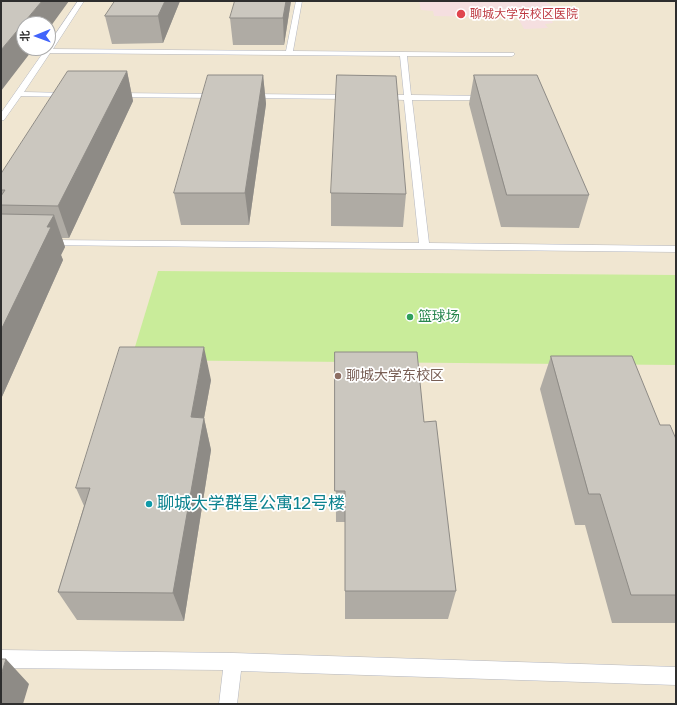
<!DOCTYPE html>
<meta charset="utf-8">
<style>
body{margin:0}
#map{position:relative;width:677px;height:705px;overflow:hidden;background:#efe9e1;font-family:"Golos Text","Noto Sans SC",sans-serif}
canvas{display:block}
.frame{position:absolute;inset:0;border:2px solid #2e2e2e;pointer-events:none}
.north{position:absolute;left:16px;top:16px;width:40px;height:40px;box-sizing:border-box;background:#fff;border:1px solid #ababab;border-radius:50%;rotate:269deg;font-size:11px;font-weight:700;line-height:16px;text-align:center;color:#2e2e2e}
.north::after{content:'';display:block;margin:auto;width:14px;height:18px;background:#4264fb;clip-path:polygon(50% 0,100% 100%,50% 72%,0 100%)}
</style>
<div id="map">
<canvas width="677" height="705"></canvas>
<div class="frame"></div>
<div class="north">北</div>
</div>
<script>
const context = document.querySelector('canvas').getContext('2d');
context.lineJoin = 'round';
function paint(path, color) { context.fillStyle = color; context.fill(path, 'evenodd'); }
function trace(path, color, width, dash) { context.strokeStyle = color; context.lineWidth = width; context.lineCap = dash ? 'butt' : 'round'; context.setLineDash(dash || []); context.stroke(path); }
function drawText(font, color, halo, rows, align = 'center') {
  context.font = font + ' "Golos Text","Noto Sans SC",sans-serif'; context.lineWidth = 3.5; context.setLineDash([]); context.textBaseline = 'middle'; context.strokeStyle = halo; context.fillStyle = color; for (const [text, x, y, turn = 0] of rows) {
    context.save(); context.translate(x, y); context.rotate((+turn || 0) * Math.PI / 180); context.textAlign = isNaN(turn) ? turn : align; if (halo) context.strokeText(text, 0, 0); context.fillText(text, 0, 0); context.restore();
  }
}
const education = new Path2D(`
 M1,1H676V704H1ZM24,24H48V48H24Z`);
const medical = new Path2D(`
 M419,1H545L551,5L546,8L553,23L545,24L548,28L524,29L518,18H504L493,12H489L490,17L434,16L433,11L421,10Z`);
const pitch = new Path2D(`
 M158,271L676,275V365L131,360Z`);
const service = new Path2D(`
 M78,1H84L53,49L286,51L296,1H302L293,51L514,53V55L512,56H407L411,95L486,96L490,98L486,100H412L429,243L676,246V252L44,245L43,243L48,240L419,243L404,100L382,99L378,97L382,95H404L400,56L50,53L24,92L68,93L72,95L71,97L21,96L4,120H1V113L45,50L48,48V45Z
 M113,93L218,94L222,96L218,98L116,97L112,95Z
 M247,94L352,95L356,97L352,99L250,98L246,96Z
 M1,650L233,653L676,667V685L241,671L237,704H219L223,670L1,668Z`);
const wall = new Path2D(`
 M180,1L163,43L112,44L105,16Z
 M291,1L284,45H233L230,18Z
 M127,71L133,101L69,238H62L65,247L61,255L63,260L1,399V174Z
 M263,75L266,104L249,225H181L174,193Z
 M474,75L589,195L579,228L501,227L469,104Z
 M331,193L406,194L403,227L331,226Z
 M335,352L424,422L456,591L448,619H345V522H336Z
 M551,356L660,425L676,439V623H612L585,525H575L540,389Z
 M211,380L204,418L211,450L184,621L77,620L58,592L84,506L76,488Z`);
const shadedWall = new Path2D(`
 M42,1H69L48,30V24H24V48H34L1,91V50Z
 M165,1H180L163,43L158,16Z
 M286,1H291L284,45L283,18Z
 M127,71L133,101L69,238L58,206Z
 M263,75L266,104L249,225L245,193Z
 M54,215L65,247L61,255L63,260L1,399V330L47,227Z
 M204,347L211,380L204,418L211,450L184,621L173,593L191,417Z
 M6,659L29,684L23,704H1V675Z`);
const building = new Path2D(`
 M1,1H42L1,50Z
 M115,1H165L158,16H105Z
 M235,1H286L283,18H230Z
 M68,71H127L58,206L1,205V196L5,190H1V174Z
 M208,75H263L245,193H174Z
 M337,75L396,76L406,194L331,193Z
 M474,75H537L589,195H507Z
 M1,214L54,215L47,227H51L1,330Z
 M120,347H204L191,417L204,418L173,593L58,592L90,488H76Z
 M335,352H417L424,422L436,421L456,591H345V491H335Z
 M551,356H632L660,425H670L676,439V595H631L600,494H589Z
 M1,659H6L1,675Z`);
const markers = [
 [461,14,5,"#e0444e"],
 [410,317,4,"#2e9e5b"],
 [338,376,4,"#8d6e63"],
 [149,504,4,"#0f9aa8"]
];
const farHealthnames = [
 ["聊城大学东校区医院",470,14]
];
const leisureNames = [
 ["篮球场",418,317]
];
const educationNames = [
 ["聊城大学东校区",346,376]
];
const nearCulturenames = [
 ["聊城大学群星公寓12号楼",157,504]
];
paint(education, '#f0e6d1');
paint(medical, '#f5dfe0');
paint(pitch, '#c9ec9a');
trace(service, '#b4b7c1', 1);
paint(service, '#fff');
paint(wall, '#afaba4');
paint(shadedWall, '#8e8b86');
paint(building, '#cbc7bf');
trace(building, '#8e8b86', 1);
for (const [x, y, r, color] of markers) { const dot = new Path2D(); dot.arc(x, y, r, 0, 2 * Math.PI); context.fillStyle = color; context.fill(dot); trace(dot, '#fff', 1.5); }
drawText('12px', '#be3a42', '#fff', farHealthnames, 'left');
drawText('14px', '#27864d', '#fff', leisureNames, 'left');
drawText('14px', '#785e54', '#fff', educationNames, 'left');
drawText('17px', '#0d838f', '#fff', nearCulturenames, 'left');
</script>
